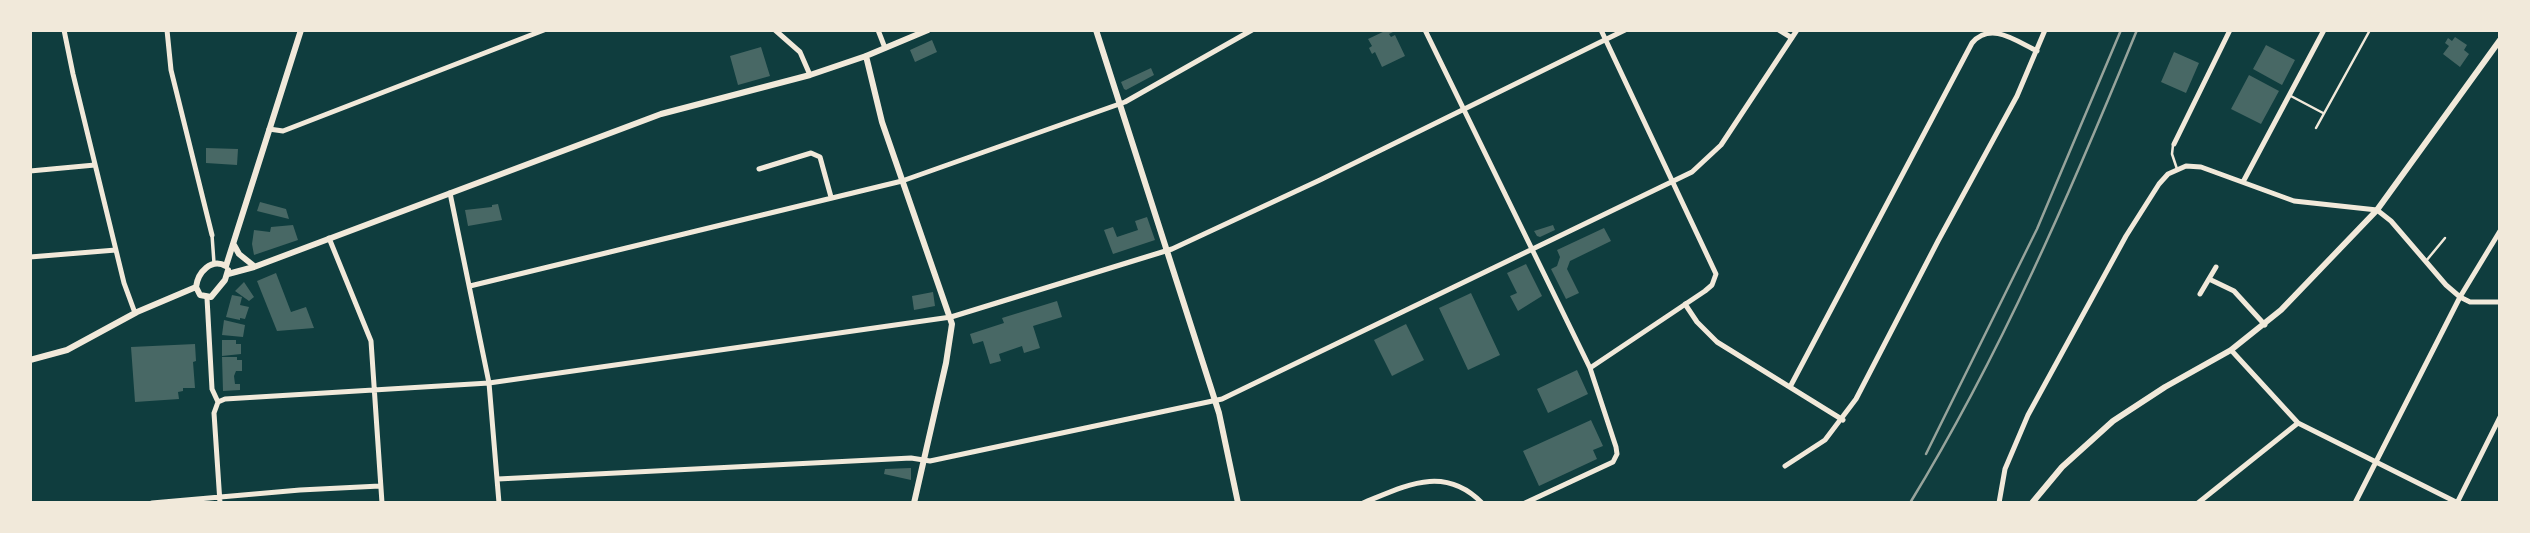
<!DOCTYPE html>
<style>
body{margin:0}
#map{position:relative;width:2530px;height:533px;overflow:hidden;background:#0f3d3e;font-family:Barlow,sans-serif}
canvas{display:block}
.frame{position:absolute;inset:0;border:32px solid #f1e9da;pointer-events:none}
</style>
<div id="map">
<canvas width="2530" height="533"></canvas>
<div class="frame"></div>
</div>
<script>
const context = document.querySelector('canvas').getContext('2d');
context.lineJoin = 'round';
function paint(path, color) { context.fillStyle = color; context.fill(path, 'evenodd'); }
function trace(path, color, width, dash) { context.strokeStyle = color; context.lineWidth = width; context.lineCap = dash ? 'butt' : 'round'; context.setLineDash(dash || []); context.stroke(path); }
const building = new Path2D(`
 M1387,30H1392L1393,32L1389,34L1391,37L1395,35L1405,56L1382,67L1375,52L1372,54L1369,48L1372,46L1368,39Z
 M2455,37L2467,45L2464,50L2469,54L2460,67L2443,54L2449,46L2445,43L2448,38L2452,41Z
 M932,40L937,52L915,62L910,50Z
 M2266,45L2295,60L2282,85L2253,69Z
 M761,47L770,76L738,85L730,56Z
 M2174,52L2199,63L2186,93L2161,82Z
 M1151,68L1154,75L1126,90L1124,89L1121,82Z
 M2249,75L2279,91L2261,124L2231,109Z
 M206,148L238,149L237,165L206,163Z
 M260,202L286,209L289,219L257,211Z
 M498,204L502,220L468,226L465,210L492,207V205Z
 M1147,217L1155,240L1113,254L1104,230L1113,227L1117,237L1138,230L1135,221Z
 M293,225L298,240L254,255L252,244L254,230L270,232L271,227Z
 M1553,225L1555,230L1540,237L1537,236L1534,231Z
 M1604,228L1611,241L1570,261L1567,269L1579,293L1566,299L1551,269L1557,266L1560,257L1557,250Z
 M1526,264L1542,296L1518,311L1510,296L1517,293L1507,273Z
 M276,273L291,312L306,307L314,328L277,331L257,281Z
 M244,282L254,297L249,301L235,291Z
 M933,292L935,306L914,310L912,296Z
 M1471,293L1500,355L1468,370L1439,308Z
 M232,295L242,297L240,305L249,307L245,319L240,318V320L226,317Z
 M1057,301L1062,317L1033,326L1040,348L1024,353L1022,346L999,354L1001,361L990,364L983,341L973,344L970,334L1004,323L1002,318Z
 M224,320L245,325L243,337L222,335Z
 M1406,324L1424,360L1392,376L1374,340Z
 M222,340H236V344H241V354L222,356Z
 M195,344L196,361L193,362L195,388H183V391L178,392L179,399L135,402L131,347Z
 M222,357H237V360H242V371H236L234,376L235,384H240V390L223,391Z
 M1577,370L1588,394L1548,413L1537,389Z
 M1591,420L1603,446L1593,450L1597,459L1539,486L1523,451Z
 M911,468V480L884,474L885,469Z`);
const service = new Path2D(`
 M2289,95L2323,113
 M2316,128L2370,30
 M2173,145L2172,154L2177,169
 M2426,261L2445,238`);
const pedestrian = new Path2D(`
 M212,235L214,263`);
const minor = new Path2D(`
 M64,30L73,74L124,283L135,313
 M167,30L171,70L212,235
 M775,30L800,52L810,75
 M878,30L885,48
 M1425,30L1590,368L1616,447L1617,454L1613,462L1525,503
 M1779,30L1792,38
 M269,129L283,131L544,30
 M2174,144L2230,30
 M759,169L811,153L820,157L831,197
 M30,171L95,165
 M2243,182L2324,30
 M450,193L489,383L499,503
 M329,238L371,341L382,503
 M30,257L116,250
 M2209,279L2234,291L2265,325
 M470,286L902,181L1125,102L1252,30
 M2200,294L2216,267
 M207,298L212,389L218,402L214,413L220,503
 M1685,304L1697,322L1717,342L1843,420
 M2231,350L2298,423L2458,503
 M1590,368L1705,291L1712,285L1716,274L1601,30
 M1790,387L1972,43C1991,21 2016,41 2037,51
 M218,402L225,399L489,383L951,317L1172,249L1320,180L1625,30
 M1785,466L1825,440L1856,399L1938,241L2017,96L2045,30
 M498,479L911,458L930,461L1222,399L1692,172L1721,145L1797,30
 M152,503L300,490L380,486
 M1363,503C1405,486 1444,464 1482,503
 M1999,503L2005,469L2028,415L2126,236L2159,184L2168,174L2186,166L2201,167L2294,201L2377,210L2391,221L2446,285L2460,297L2470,302H2500
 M2198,503L2298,423
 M2355,503L2460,297L2500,231
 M2457,503L2500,417`);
const tertiary = new Path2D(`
 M1096,30L1219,413L1238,503
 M866,56L882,122L952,324L946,363L914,503
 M234,245L239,254L254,266
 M226,266L301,30
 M228,274L254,267L661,114L810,75L866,56L928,30
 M196,287L200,295L211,297L225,280L228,270
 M30,360L67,350L137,312L196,287C198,272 211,258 226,266
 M2032,503L2062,467L2113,421L2165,387L2231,350L2281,310L2377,210L2500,40`);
const rail = new Path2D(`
 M1926,454L2037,229L2121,30
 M1910,503C2001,354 2071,191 2137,30`);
paint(building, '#486865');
trace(service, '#f1e9da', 2.5);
trace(pedestrian, '#f1e9da', 3.5);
trace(minor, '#f1e9da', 5);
trace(tertiary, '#f1e9da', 6);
trace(rail, '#97a49c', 2.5);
</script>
